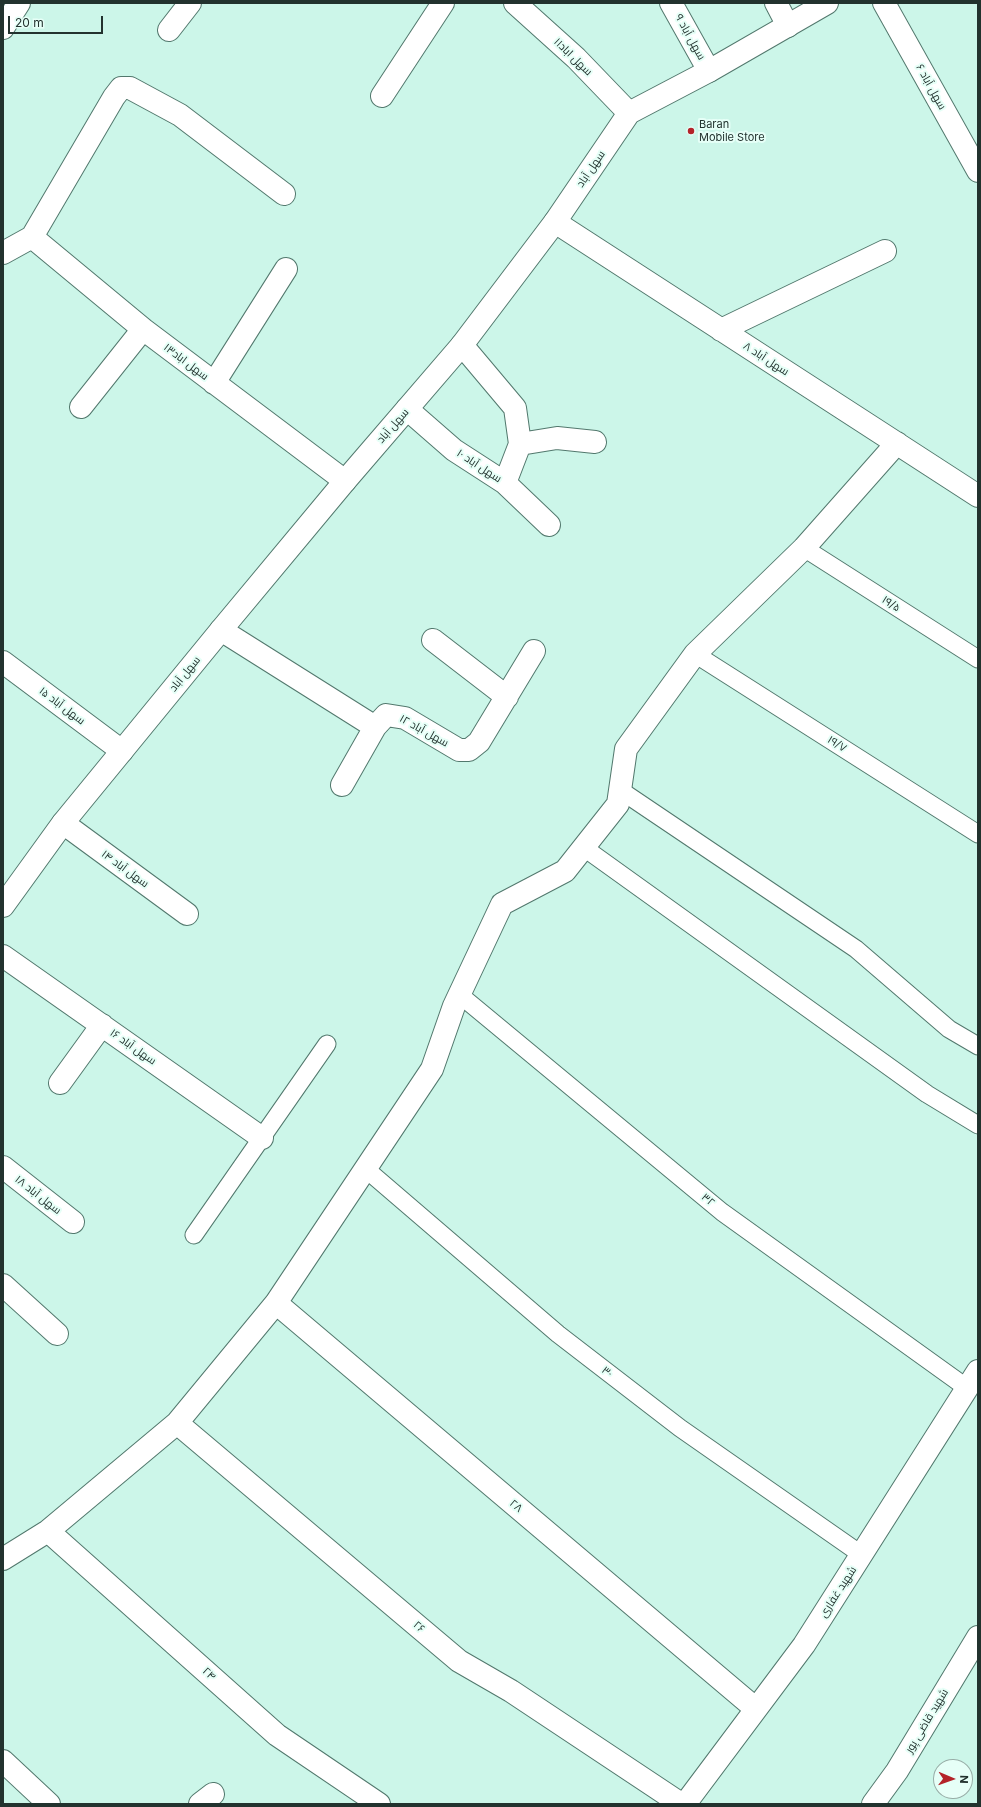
<!DOCTYPE html>
<meta charset="utf-8">
<style>
body{margin:0}
#map{position:relative;width:981px;height:1807px;overflow:hidden;background:#ccf6e9;font-family:Inter,sans-serif}
canvas{display:block}
.frame{position:absolute;inset:0;border:4px solid #22322e;pointer-events:none}
.north{position:absolute;left:933px;top:1759px;width:40px;height:40px;box-sizing:border-box;background:#e6fff7;border:1px solid #98ada7;border-radius:50%;rotate:92deg;font-size:11px;font-weight:700;line-height:16px;text-align:center;color:#22322e}
.north::after{content:'';display:block;margin:auto;width:14px;height:18px;background:#b42329;clip-path:polygon(50% 0,100% 100%,50% 72%,0 100%)}
.scale{position:absolute;left:8px;top:16px;width:95px;height:18px;box-sizing:border-box;border:2px solid #22322e;border-top:0;padding-left:5px;font-size:12px;line-height:14px;white-space:nowrap;color:#22322e;-webkit-text-stroke:3px #e6fff7;paint-order:stroke}
</style>
<div id="map">
<canvas width="981" height="1807"></canvas>
<div class="frame"></div>
<div class="north">N</div>
<div class="scale">20 m</div>
</div>
<script>
const context = document.querySelector('canvas').getContext('2d');
context.lineJoin = 'round';
function trace(path, color, width, dash) { context.strokeStyle = color; context.lineWidth = width; context.lineCap = dash ? 'butt' : 'round'; context.setLineDash(dash || []); context.stroke(path); }
function drawText(font, color, halo, rows, align = 'center') {
  context.font = font + ' Inter,Cairo,sans-serif'; context.lineWidth = 4; context.setLineDash([]); context.textBaseline = 'middle'; context.strokeStyle = halo; context.fillStyle = color; for (const [text, x, y, turn = 0] of rows) {
    context.save(); context.translate(x, y); context.rotate((+turn || 0) * Math.PI / 180); context.textAlign = isNaN(turn) ? turn : align; if (halo) context.strokeText(text, 0, 0); context.fillText(text, 0, 0); context.restore();
  }
}
const lane = new Path2D(`
 M804,548L978,659
 M695,654L978,834
 M620,790L856,949L949,1029L978,1046
 M583,847L927,1094L978,1125
 M460,995L722,1212L967,1388
 M367,1170L558,1334L680,1428L862,1555
 M194,1235L327,1044`);
const street = new Path2D(`
 M515,3L576,58L629,113
 M671,3L709,71
 M776,3L788,26
 M884,3L978,171
 M3,28L19,3
 M169,30L190,3
 M382,96L443,3
 M555,222L978,496
 M32,237L143,329L345,481
 M32,237L114,97L121,88H130L180,115L284,194
 M3,253L32,237
 M721,330L885,251
 M462,345L515,408L520,444L505,483
 M214,383L286,269
 M81,407L143,329
 M407,409L454,450L505,483L549,525
 M520,444L557,438L595,442
 M221,630L375,727L386,715L405,718L459,750H469L479,742L534,651
 M433,640L507,697
 M3,662L122,751
 M342,785L375,727
 M63,823L187,914
 M3,956L262,1138
 M60,1083L102,1025
 M3,1167L73,1222
 M3,1285L57,1334
 M276,1303L756,1709
 M177,1423L459,1661L511,1691L681,1804
 M48,1531L277,1735L379,1804
 M3,1559L48,1531L177,1423L276,1303L432,1069L454,1006L502,904L565,871L618,804L626,749L695,654L804,548L897,443
 M3,1761L49,1804
 M200,1804L213,1794
 M685,1804L804,1645L978,1371
 M873,1804L897,1771L978,1637`);
const secondary = new Path2D(`
 M3,906L63,823L221,630L345,481L462,345L555,222L629,113L709,71L827,3`);
const markers = [
 [691,131,4,"#b42329"]
];
const streetNames = [
 ["سهل آباد ۹",690,37,61],
 ["سهل اباد۱۱",573,57,44],
 ["سهل آباد ۶",931,87,61],
 ["سهل آباد",591,169,-56],
 ["سهل آباد ۸",766,359,33],
 ["سهل اباد۱۳",186,362,37],
 ["سهل آباد",393,426,-49],
 ["سهل آباد ۱۰",479,466,33],
 ["۱۹/۵",891,604,33],
 ["سهل آباد",185,674,-51],
 ["سهل آباد ۱۵",62,706,37],
 ["سهل آباد ۱۲",424,731,29],
 ["۱۹/۷",837,744,32],
 ["سهل آباد ۱۴",125,869,36],
 ["سهل آباد ۱۶",133,1047,35],
 ["سهل آباد ۱۸",38,1195,38],
 ["۳۲",708,1200,40],
 ["۳۰",607,1372,38],
 ["۲۸",516,1506,40],
 ["شهید غفاری",838,1592,-57],
 ["۲۶",419,1627,40],
 ["۲۴",209,1674,42],
 ["شهید قاضی پور",927,1721,-59]
];
const poiNames = [
 ["Baran",699,125],
 ["Mobile Store",699,138]
];
trace(lane, '#52786d', 19);
trace(street, '#52786d', 24);
trace(secondary, '#52786d', 24);
trace(lane, '#fff', 17);
trace(street, '#fff', 22);
trace(secondary, '#fff', 22);
for (const [x, y, r, color] of markers) { const dot = new Path2D(); dot.arc(x, y, r, 0, 2 * Math.PI); context.fillStyle = color; context.fill(dot); trace(dot, '#e6fff7', 1.5); }
drawText('11px', '#22322e', '#e6fff7', streetNames);
drawText('11px', '#22322e', '#e6fff7', poiNames, 'left');
</script>
